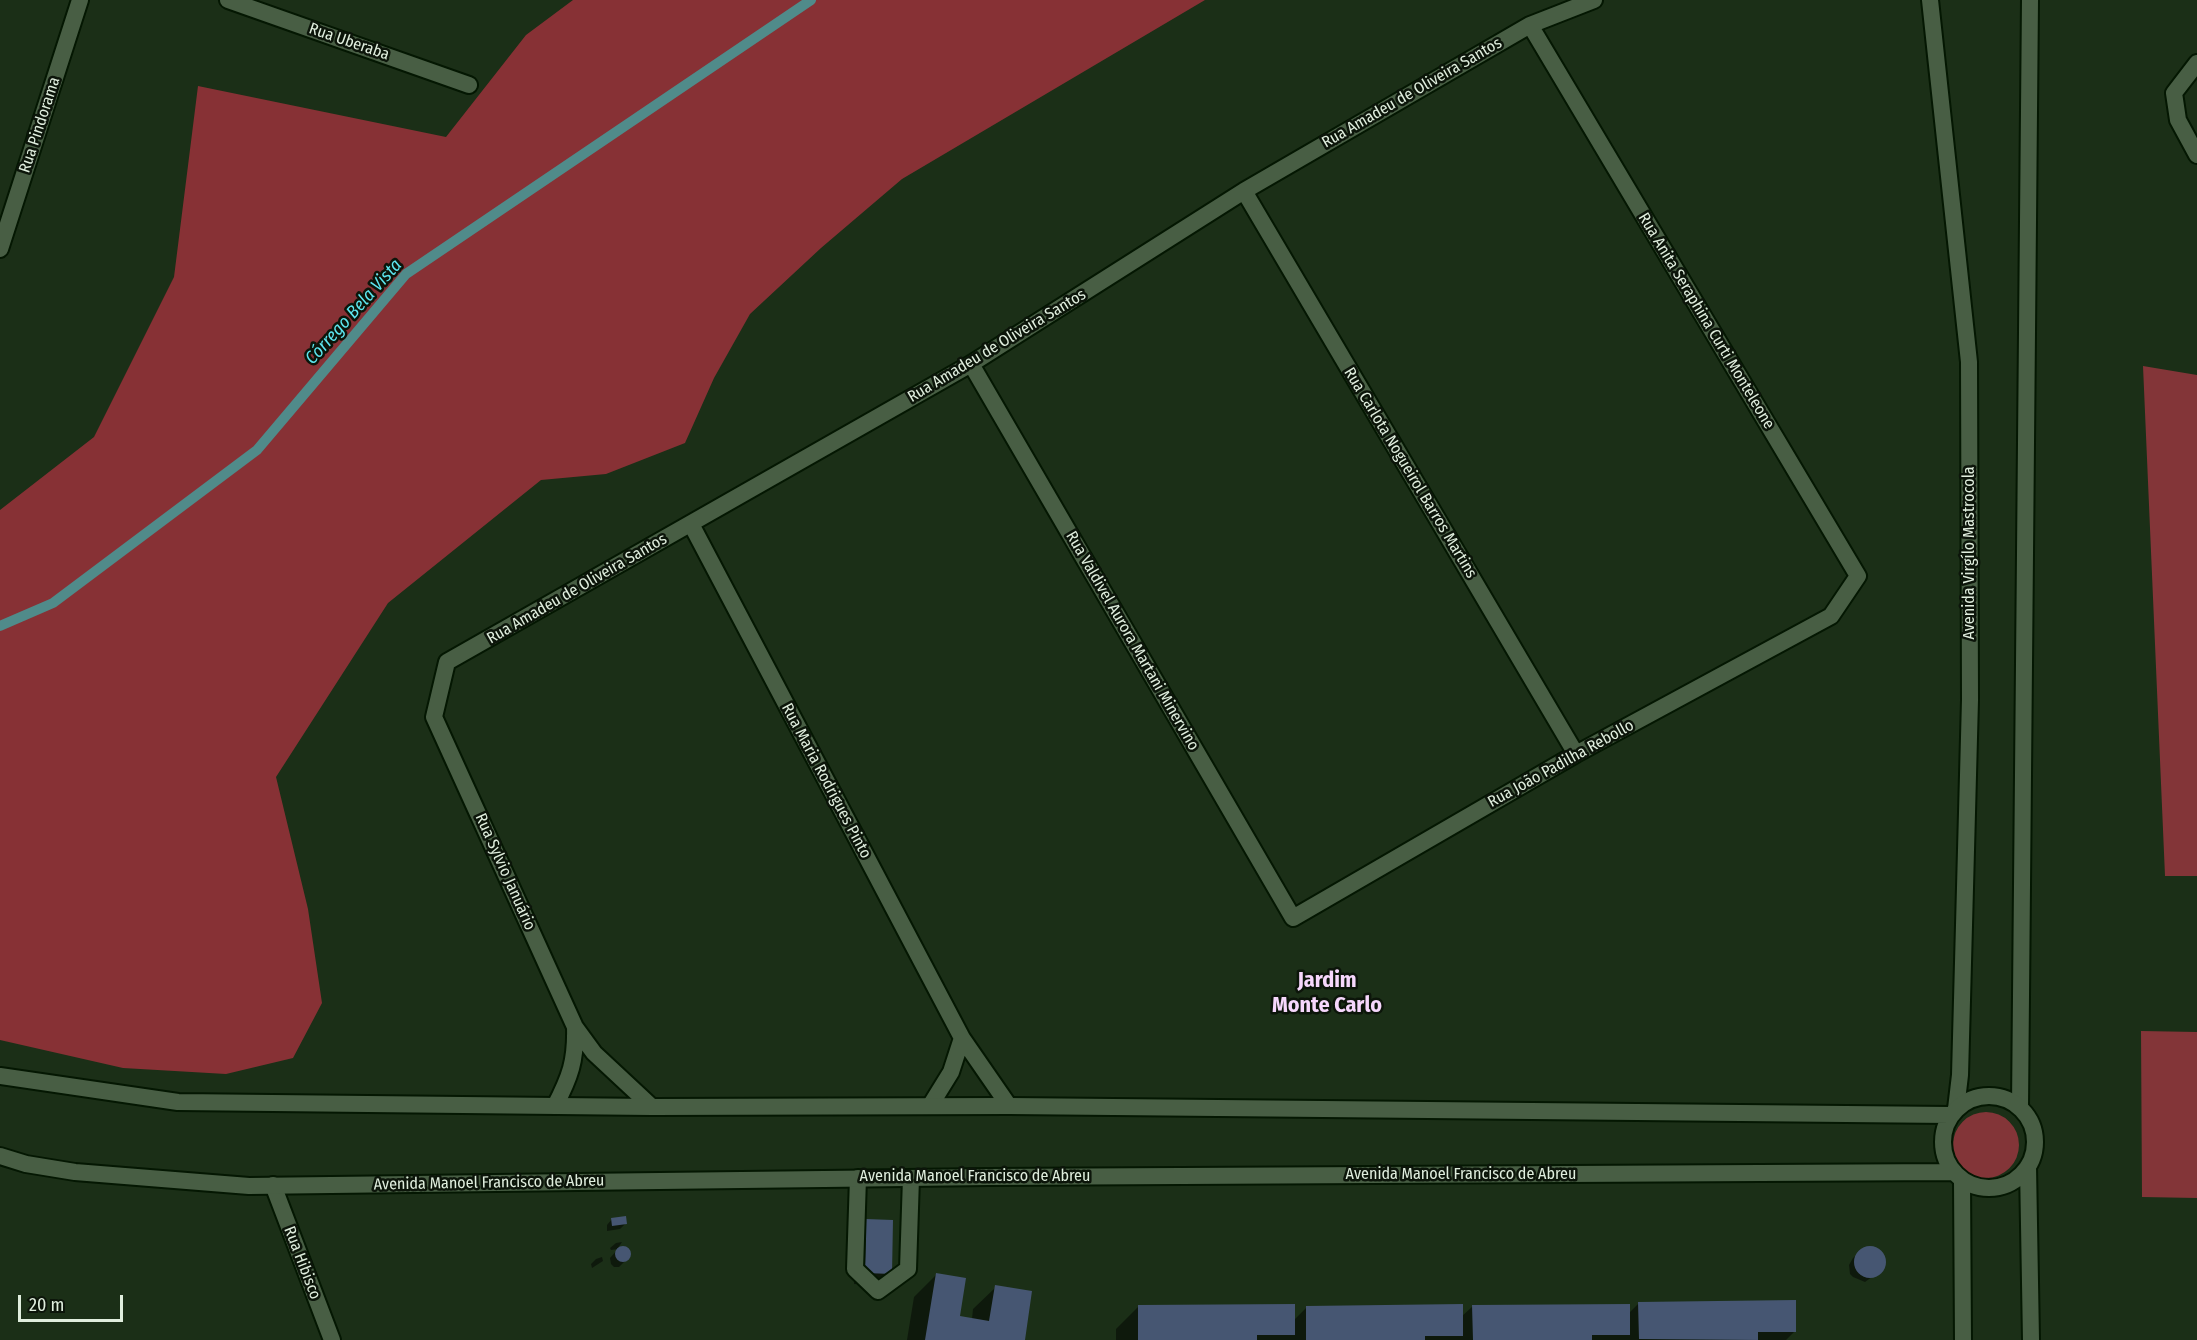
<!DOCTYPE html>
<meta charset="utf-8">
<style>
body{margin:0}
#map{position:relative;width:2197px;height:1340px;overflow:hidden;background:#1b2f17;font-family:"Fira Sans Condensed",sans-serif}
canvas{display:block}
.scale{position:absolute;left:18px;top:1295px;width:105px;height:27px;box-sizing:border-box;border:3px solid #e0eede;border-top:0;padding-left:8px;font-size:18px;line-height:21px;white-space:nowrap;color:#e0eede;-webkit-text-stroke:4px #0c150a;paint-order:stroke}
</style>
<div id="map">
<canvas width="2197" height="1340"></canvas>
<div class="scale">20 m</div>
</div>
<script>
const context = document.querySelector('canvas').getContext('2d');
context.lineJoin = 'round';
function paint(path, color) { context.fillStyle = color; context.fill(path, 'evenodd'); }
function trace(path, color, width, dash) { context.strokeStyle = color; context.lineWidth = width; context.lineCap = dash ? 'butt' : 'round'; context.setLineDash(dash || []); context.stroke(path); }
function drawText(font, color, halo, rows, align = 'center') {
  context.font = font + ' "Fira Sans Condensed",sans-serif'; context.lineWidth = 5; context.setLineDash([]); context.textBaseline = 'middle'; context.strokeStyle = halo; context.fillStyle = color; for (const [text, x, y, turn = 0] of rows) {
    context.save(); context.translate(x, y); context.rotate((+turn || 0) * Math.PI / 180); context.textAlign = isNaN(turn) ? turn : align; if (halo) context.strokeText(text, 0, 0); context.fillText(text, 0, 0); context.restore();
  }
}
const green = new Path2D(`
 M2143,366L2197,375V876H2165Z
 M2141,1031L2197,1032V1198L2142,1197Z
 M1953 1145a33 33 0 1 1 66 0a33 33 0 1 1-66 0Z`);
const forest = new Path2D(`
 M573,0H1205L902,179L821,248L750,314L714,378L685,443L606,474L541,480L388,603L276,777L308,909L322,1003L293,1058L226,1074L123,1068L0,1040V510L94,437L174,277L198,86L446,137L526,35Z`);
const shadow = new Path2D(`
 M612,1219L625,1224L620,1229L607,1231V1225Z
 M867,1220L890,1274L879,1285L854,1284L855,1231Z
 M622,1242L618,1248H626L628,1251V1258L619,1267H614L611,1264L610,1258L618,1249L611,1250L610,1248L616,1243Z
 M1873,1248L1881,1253L1884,1263L1880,1271L1865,1282L1853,1277L1850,1274L1849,1265L1853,1258L1863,1249Z
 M602,1257L603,1261L592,1268L591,1264L596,1259Z
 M936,1275L959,1317L972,1319L973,1309L996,1287L1023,1340H907L914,1297Z
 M1639,1303L1795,1331L1786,1340H1116V1329L1138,1307L1294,1320L1306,1308L1461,1317L1473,1306L1628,1314Z`);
const stream = new Path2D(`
 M0,626L53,603L257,450L406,274L811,0`);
const building = new Path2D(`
 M626,1216L627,1224L612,1226L611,1218Z
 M866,1219L893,1220L892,1274L865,1273Z
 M615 1254a8 8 0 1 1 16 0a8 8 0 1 1-16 0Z
 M1854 1262a16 16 0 1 1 32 0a16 16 0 1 1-32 0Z
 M936,1273L966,1278L960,1316L989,1321L995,1285L1032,1291L1025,1340H925Z
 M1796,1300V1332H1758V1340L1639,1339L1638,1302Z
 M1295,1304V1335H1257V1340H1138V1305Z
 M1463,1304V1336H1425V1340H1306V1306Z
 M1630,1304V1335H1592V1340H1473L1472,1305Z`);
const service = new Path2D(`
 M2197,63L2174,93L2178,120L2197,155
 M858,1178L855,1269L878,1291L908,1269L911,1178`);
const minor = new Path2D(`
 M228,0L469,85
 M1244,191L1576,754
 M0,249L80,0
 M971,364L1293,918L1576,754L1831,616L1858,576L1530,25
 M691,524L962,1038L1009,1106
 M555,1106C570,1077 576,1061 575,1027
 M930,1106L951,1072L962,1038
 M652,1107L594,1053L575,1027L434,717L447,662L971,364L1244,191L1530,25L1594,0
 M273,1185L332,1340`);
const tertiary = new Path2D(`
 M1930,0L1969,362L1970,700L1960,1075L1956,1109
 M2020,1107L2030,0`);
const secondary = new Path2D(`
 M0,1076L178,1102L652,1107L1009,1106L1950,1115
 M1943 1142a46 46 0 1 1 92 0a46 46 0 1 1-92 0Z
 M0,1156L26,1164L75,1172L249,1186L988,1177L1953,1172
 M2028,1166L2031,1340
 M1962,1180L1963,1340`);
const streetNames = [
 ["Rua Uberaba",349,42,19],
 ["Rua Amadeu de Oliveira Santos",1412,93,-30],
 ["Rua Pindorama",40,125,-72],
 ["Rua Anita Seraphina Curti Monteleone",1706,321,59],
 ["Rua Amadeu de Oliveira Santos",997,346,-31],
 ["Rua Carlota Nogueirol Barros Martins",1410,473,59],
 ["Avenida Virgílo Mastrocola",1970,553,-90],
 ["Rua Amadeu de Oliveira Santos",577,589,-30],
 ["Rua Valdivel Aurora Martani Minervino",1132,641,60],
 ["Rua João Padilha Rebollo",1561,764,-29],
 ["Rua Maria Rodrigues Pinto",826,781,62],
 ["Rua Sylvio Januário",505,872,66],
 ["Avenida Manoel Francisco de Abreu",1461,1175],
 ["Avenida Manoel Francisco de Abreu",975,1177],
 ["Avenida Manoel Francisco de Abreu",489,1183,-1],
 ["Rua Hibisco",302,1263,69]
];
const waterNames = [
 ["Córrego Bela Vista",354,312,-48]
];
const districtNames = [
 ["Jardim",1327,981],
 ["Monte Carlo",1327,1006]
];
paint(green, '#833538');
paint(forest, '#873135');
paint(shadow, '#0007');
trace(stream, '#508b8a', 10);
paint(building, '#465672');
trace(service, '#041702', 20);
trace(minor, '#041702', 20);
trace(tertiary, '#041702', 20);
trace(secondary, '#041702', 20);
trace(service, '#485e44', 16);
trace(minor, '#485e44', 16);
trace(tertiary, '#485e44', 16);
trace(secondary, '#485e44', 16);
drawText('16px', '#e0eede', '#0c150a', streetNames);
drawText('italic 18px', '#5de6ef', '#0c150a', waterNames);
drawText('bold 22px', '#f6d7fc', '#0c150a', districtNames);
</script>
